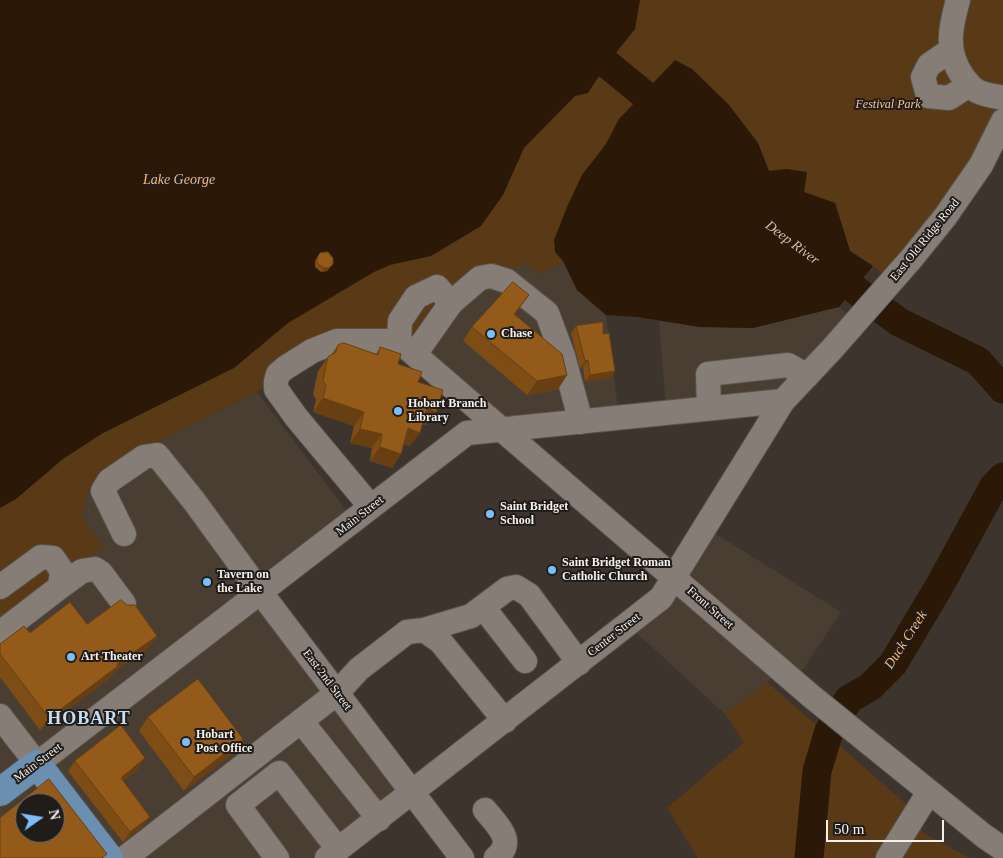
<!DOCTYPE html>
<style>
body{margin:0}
#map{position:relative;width:1003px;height:858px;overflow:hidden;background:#3c342d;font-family:"Times New Roman",serif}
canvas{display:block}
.north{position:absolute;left:15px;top:793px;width:50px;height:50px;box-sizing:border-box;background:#201c19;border:1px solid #75716d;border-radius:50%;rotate:77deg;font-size:14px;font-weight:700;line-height:20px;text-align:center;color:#f5f0ec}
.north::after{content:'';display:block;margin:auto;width:18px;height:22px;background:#7cbef9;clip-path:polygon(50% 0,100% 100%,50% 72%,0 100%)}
.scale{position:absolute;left:826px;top:820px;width:118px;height:22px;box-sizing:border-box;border:2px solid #f5f0ec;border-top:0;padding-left:6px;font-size:15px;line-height:18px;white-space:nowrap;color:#f5f0ec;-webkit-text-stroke:4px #201c19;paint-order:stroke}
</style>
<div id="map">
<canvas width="1003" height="858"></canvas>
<div class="north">N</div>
<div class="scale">50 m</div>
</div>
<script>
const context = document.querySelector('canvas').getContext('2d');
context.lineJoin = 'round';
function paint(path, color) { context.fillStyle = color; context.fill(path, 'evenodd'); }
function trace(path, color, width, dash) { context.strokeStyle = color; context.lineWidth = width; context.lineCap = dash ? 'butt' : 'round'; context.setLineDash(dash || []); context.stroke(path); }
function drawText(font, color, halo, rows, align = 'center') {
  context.font = font + ' "Times New Roman",serif'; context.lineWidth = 4; context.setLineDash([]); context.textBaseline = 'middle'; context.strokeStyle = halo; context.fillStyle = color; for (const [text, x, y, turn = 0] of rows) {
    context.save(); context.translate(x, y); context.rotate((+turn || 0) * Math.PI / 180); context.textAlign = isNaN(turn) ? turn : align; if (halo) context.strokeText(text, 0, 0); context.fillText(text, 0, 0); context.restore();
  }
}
const built = new Path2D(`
 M563,261L577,290L606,315L619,416L505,427L418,355L435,330L492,279L525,263L540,274Z
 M839,307L855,319L781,399L666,410L659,321L700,327L753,328Z
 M257,392L353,519L37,761L0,712V640L82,516L88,490L127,461L154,444Z
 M708,529L841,612L796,680L677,577Z
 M675,581L780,672L725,714L629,626Z
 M260,595L410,793L325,858H0V794ZM25,803H55V833H25Z
 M0,721L33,764L0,789Z`);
const green = new Path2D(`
 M624,0H1003V104L995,125L974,167L887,278L873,266L850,251L835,203L804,192L787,169L769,171L758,143L729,105L692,69L619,119L606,144L582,175L555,252L563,261L540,274L525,263L490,280L435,330L418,355L404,362L382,343L303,361L257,392L154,444L127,461L88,490L82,516L104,547L85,562L0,640V486Z
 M767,682L922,818V832L969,858H698L667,808L744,742L725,714Z`);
const water = new Path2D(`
 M0,0H640L635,29L607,64L588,93L575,96L524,148L503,195L481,226L431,256L390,265L374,272L288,323L234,368L103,433L63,459L16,499L0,508Z
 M675,60L692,69L729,105L758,143L769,171L787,169L807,172L804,192L835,203L850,251L873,266L839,307L753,328L700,327L638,317L606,315L577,290L563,261L555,252L554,240L567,207L582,175L606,144L619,119Z`);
const river = new Path2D(`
 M607,64L673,118
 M823,266L899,322L978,361L1003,389
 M809,858L817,771L829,731L849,699L870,687L893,664L940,585L994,486L1003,477`);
const minor = new Path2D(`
 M958,0C950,29 945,51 963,77C967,82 971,88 977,91C984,95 995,96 1003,98
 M951,50L929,65L923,77L928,96L949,98L969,85
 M451,303L480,278L491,276L507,281L547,313L563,356L581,422
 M415,354L451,303L437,287L416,297L400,321L399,341L811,696L984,836L1003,849
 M709,408L708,374L788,365L807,376
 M371,507L296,417L276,389V381L278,374L285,368L312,351L337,341H399
 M124,534L103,491L109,481L144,457L157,455L194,501L261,593L462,858
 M0,587L41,557L53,558L62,571L60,587L0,633
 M60,587L82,571L95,569L101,573L124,604
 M483,607L525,661
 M424,630L471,616L507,589L516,587L529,595L579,663
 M0,716L37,764L467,433L783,401
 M301,721L379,819
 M485,810C498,826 516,841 496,858
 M125,858L337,693L359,669L407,632L424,630L440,641L505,721
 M277,858L238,805L279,773L338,849
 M327,858L661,598L783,401L832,349L911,259L945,217L981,165L1003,121
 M888,858L929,792`);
const major = new Path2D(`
 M0,792L37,764L109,858`);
const wall = new Path2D(`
 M320,253L333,264L327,271L321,272L315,267V261Z
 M529,295L515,314L567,375L558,389L527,395L463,341L472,327Z
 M576,326L603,334L615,371L610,378L585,382L583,367L580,368L571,333Z
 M338,345L376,354L380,347L418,382L436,412L426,425L422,424L410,446L404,444L401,454L392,468L370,461L372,448L350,443L354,426L313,412L316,400L313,394L318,371L328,357L331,355Z
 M30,633L157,636L148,648L114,672L110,678L40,730L0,677V644Z
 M148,717L243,739L234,753L184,791L139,731Z
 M75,761L138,769L123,781L142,827L123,842L68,771Z`);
const shadedWall = new Path2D(`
 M333,264L327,271L321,272L324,268Z
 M588,360L583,367L580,368L585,361Z
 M615,371L610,378L585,382L590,375Z
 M567,375L558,389L527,395L537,381Z
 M323,398L364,412L354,426L313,412Z
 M427,408L436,412L426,425L417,422Z
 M408,428L420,433L410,446L399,442Z
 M360,429L382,434L372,448L350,443Z
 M380,447L401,454L392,468L370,461Z
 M157,636L148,648L114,672L110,678L40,730L49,718L117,664Z
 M243,739L234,753L184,791L194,777Z
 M145,758L138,769L113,789L121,778Z
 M150,817L142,827L123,842L130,832Z`);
const building = new Path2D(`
 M328,252L333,258V264L329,268H324L317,263V258L320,253Z
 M513,282L529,295L514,314L562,354L567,375L537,381L472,327Z
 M603,322V334L609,333L615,371L590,375L588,360L585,361L576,326Z
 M344,343L378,355L380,347L401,354L398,364L422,372L418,382L443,390L436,412L427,408L420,433L408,428L401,454L380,447L382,434L360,429L364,412L323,398L326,386L323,380L328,357L336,352L338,345Z
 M121,600L127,605H135L157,636L117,664L118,666L49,718L0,654V644L24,626L30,633L70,602L87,624Z
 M198,679L243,739L194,777L148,717Z
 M121,725L145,758L121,778L150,817L130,832L75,761Z
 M49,779L107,854L102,858H0V818ZM25,803H55V833H25Z`);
const markers = [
 [491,334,5,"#7cbef9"],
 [398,411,5,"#7cbef9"],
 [490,514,5,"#7cbef9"],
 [552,570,5,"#7cbef9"],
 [207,582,5,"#7cbef9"],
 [71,657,5,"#7cbef9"],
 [186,742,5,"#7cbef9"]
];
const parkNames = [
 ["Festival Park",888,105]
];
const streetNames = [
 ["East Old Ridge Road",925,240,-51],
 ["Main Street",360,516,-38],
 ["Front Street",710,608,41],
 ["Center Street",614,635,-38],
 ["East 2nd Street",327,680,53],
 ["Main Street",38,763,-37]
];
const poiNames = [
 ["Chase",501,334],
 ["Hobart Branch",408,404],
 ["Library",408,418],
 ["Saint Bridget",500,507],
 ["School",500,521],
 ["Saint Bridget Roman",562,563],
 ["Catholic Church",562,577],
 ["Tavern on",217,575],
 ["the Lake",217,589],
 ["Art Theater",81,657],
 ["Hobart",196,735],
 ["Post Office",196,749]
];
const waterNames = [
 ["Lake George",179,180],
 ["Deep River",792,243,37],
 ["Duck Creek",906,640,-57]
];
const districtNames = [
 ["HOBART",89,719]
];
paint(built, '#4a3e33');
paint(green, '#5a3917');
paint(water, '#2b1806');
trace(river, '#2b1806', 29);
trace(minor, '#59534d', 26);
trace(major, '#59534d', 30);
trace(minor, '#867d76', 24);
trace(major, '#6a8fb0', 28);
paint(wall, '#7e4d16');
paint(shadedWall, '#673f12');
paint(building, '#935a1a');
trace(building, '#673f12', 1);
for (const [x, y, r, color] of markers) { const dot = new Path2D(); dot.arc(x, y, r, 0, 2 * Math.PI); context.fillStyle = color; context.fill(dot); trace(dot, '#201c19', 2); }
drawText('italic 12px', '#fbc99c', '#201c19', parkNames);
drawText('12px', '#f5f0ec', '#201c19', streetNames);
drawText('bold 12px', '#f5f0ec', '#201c19', poiNames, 'left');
drawText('italic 14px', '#fbb97b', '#201c19', waterNames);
context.letterSpacing = '1px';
drawText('bold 18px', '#c6def4', '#201c19', districtNames);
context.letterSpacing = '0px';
</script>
